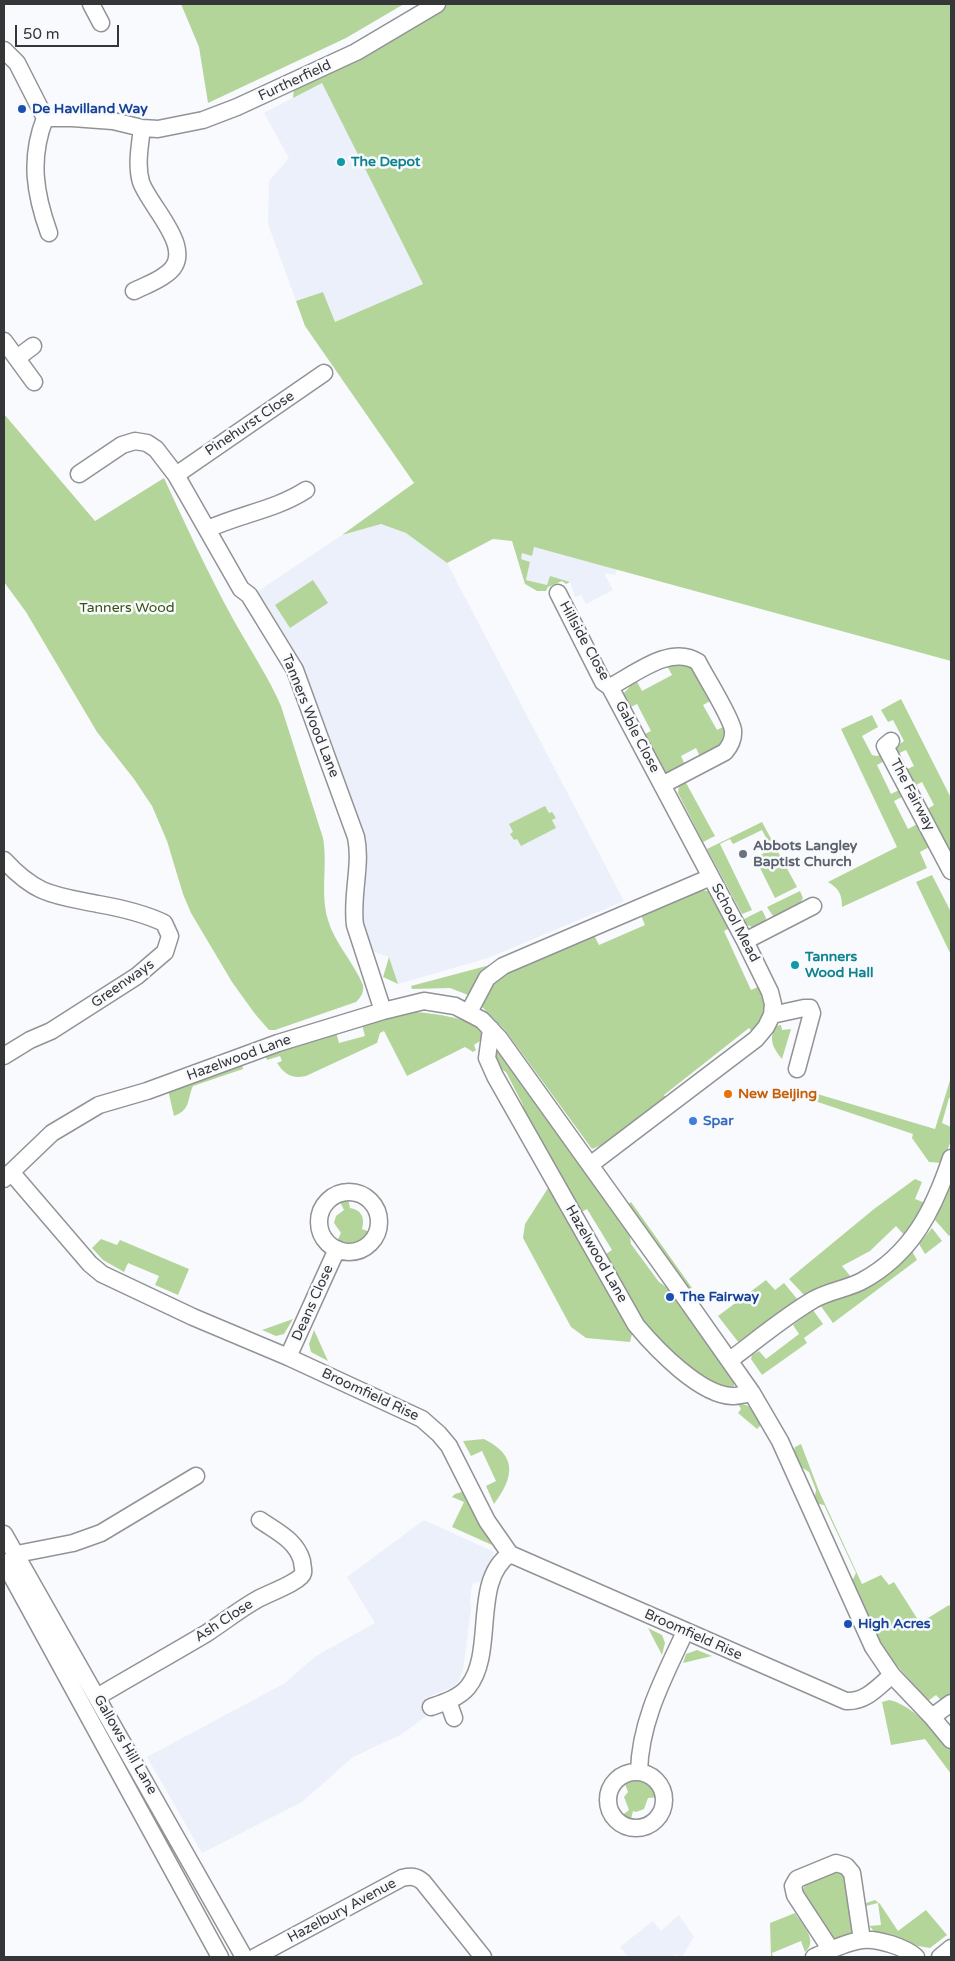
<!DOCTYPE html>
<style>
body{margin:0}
#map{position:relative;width:955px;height:1961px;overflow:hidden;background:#f9fafd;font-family:"Varela Round",sans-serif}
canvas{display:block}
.frame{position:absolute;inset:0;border:5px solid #353637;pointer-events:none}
.scale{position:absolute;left:15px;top:25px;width:104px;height:22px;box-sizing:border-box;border:2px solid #353637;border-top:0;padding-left:6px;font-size:15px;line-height:18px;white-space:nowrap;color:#353637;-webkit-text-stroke:4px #f9fafd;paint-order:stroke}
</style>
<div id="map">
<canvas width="955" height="1961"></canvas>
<div class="frame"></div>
<div class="scale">50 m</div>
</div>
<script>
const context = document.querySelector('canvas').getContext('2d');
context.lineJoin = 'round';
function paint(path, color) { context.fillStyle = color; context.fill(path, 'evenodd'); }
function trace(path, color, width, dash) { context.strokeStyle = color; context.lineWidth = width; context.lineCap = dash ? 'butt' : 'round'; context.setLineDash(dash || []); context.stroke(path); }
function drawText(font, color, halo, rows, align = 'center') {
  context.font = font + ' "Varela Round",sans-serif'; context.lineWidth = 5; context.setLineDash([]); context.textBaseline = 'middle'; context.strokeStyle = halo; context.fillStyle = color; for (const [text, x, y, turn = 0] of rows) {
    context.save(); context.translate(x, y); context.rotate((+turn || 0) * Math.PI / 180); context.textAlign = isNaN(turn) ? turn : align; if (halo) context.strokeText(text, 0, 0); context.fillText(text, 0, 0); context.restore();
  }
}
const built = new Path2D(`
 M322,82L423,284L335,322L323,292L296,301L268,224L269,181L289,158L264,113Z
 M381,524L406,533L447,563L624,901L488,958L398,984L389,957L369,950L361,926L365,853L254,594L342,535Z
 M534,547L617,569L615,575L604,573L613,590L586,604L581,595L575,597L570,582L564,581L547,585L526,580L530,562L520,559L522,553Z
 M424,1520L494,1552L485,1580L472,1584L470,1601L471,1609L463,1670L458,1683L453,1687L425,1698L428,1715L402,1734L353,1757L302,1802L202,1853L147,1757L285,1683L316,1656L375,1623L347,1577Z
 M679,1915L694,1937L682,1957H680L677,1954L673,1957H628L620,1947L653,1921L661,1931Z`);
const green = new Path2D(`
 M181,4H404L346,38L208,103L199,47Z
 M447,4H951V661L534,547L532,556L522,553L521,559L530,562L526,580L547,585L550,576L570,582L566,584L562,581L548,587L546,591H537L525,584L512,541L493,539L447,563L406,533L381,524L342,535L414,483L305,326L296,301L323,292L335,322L423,284L322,83L293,98L294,87L359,56Z
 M4,414L95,521L164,478C186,526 208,573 233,619C249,648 268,676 281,706L323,838C328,865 320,893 328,920C334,942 354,963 363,985C364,993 361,997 356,1002L275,1030H269L255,1014L232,982L191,913L183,894L167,841L152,806L134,779L97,732L26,612L4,582Z
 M313,580L328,603L290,628L275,605Z
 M672,663L693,666L712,700L703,705L717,730L725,726L727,732L721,749L701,759L696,748L681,756L686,767L669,774L664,773L641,736L651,731L637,704L627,709L623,700V694L636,680L642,691L672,675L666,664Z
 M901,699L951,798V861L924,811L934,805L922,782L912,787L903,771L914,766L906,750L895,755V747L904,741L893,720L888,722L881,710Z
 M872,715L878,727L862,736L872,755L877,756L884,753L888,759L877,765L891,794L903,788L906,795L894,801L908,829L921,822L933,845L920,852L927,868L842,907C842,894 839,889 828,882L897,847L841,729Z
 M685,781L715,836L703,842L678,793L679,785Z
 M545,806L549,813L552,812L556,818L552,820L556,828L521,846L517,839L514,840L510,834L513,832L509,824Z
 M762,822L797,887L775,898L755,858L772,849L762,830L733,844L730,839L720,844L752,910L742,914L707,849Z
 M932,875L951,912V955L916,882Z
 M697,889L712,892L732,927L724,931L751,990L760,986C768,1006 764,1016 753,1033L749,1028L664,1095L667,1100L601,1148L599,1146L592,1149L505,1030L481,1006C486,993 492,984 502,975L593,933L599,945L645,925L640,913Z
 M800,891L803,898L798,907L776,917L773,916L767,907Z
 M762,910L766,918L765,924L757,929L755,926L752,927L745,924L744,919Z
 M389,957L398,984L383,977Z
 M490,965L468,995L450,988L412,989L411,986Z
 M412,1012C426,1012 466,1018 478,1026C480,1028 481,1030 483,1033L480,1041L474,1045L476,1050L473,1052L465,1047L407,1076L384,1031L380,1033L377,1043L306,1076C292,1079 285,1075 277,1063L282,1061L280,1056L267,1060L265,1055L336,1032L339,1043L365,1036L362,1025Z
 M781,1025L782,1030L791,1029L782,1059C773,1048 768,1039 776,1026Z
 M499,1050L629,1230L631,1244L659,1282L668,1288L734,1380V1386L724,1389L697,1375L675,1356L641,1321L603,1256L612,1250L587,1209L577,1214L521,1112L523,1105L506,1072L496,1066L495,1057Z
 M242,1063L243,1069L193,1086C187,1099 191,1110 174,1116L168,1090Z
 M951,1077V1098H949L942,1123L951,1127V1140L943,1163L929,1162L912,1138L913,1134L797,1095L814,1093L935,1129Z
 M915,1179L922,1182L915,1199L928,1204L905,1236L896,1226L870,1251L842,1266L851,1277L827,1286L807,1296L804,1295L789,1279L874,1209Z
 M550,1185L632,1334L630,1342L586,1338L571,1327L523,1238L525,1224Z
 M950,1185L951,1234L949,1236L935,1220Z
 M348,1198L350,1208C362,1210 365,1218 362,1229L370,1232C361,1244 351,1246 337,1241L341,1233L334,1223L336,1216L344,1210L339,1200Z
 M631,1202L692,1288L687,1292L627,1205Z
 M932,1228L942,1241L925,1254L919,1244Z
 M101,1239L117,1245L120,1240L189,1269L178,1295L155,1285L159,1276L128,1263L124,1272L103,1260L92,1248Z
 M912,1251L917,1260L833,1323L820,1305L903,1260Z
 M766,1280L775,1290L784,1283L798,1300L739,1343L718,1316Z
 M813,1310L823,1324L804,1338L807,1343L762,1375L751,1359L752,1355L759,1351L766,1359L799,1334L793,1325Z
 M293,1319L284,1334L276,1336L262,1330Z
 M314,1330L328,1361L311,1352L309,1344Z
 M738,1404C752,1403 756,1413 762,1424L757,1429L738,1413L741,1409Z
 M484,1439C518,1456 514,1477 494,1504L486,1486L496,1481L482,1451L471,1456L463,1441Z
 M801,1444L819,1491L862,1584L881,1575L889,1585L894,1582L920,1623L949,1605L951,1608V1697L943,1702L936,1695L928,1701L891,1659L879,1639L852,1581L856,1573L824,1505L818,1504L815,1496L816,1490L809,1472L801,1467L794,1451L795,1447Z
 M462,1492C475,1496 478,1520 484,1531C486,1536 490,1540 492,1545L452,1527L464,1502L452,1497L455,1494Z
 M648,1628L662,1635L665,1643L662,1655Z
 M697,1650L712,1656L683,1663L686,1654Z
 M889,1700C911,1704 937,1733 951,1750V1774L925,1739L891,1745L882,1702Z
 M638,1777C650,1780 655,1785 660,1797L648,1798L644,1809L636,1812L633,1811L630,1823L620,1817L629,1810L624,1797L628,1792L624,1781Z
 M837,1869L844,1872L855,1931C849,1942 843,1941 832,1940L803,1895C801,1878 823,1874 837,1869Z
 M875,1900L880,1904L898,1931L926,1910L947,1935L930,1948L918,1946L890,1934L875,1932L869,1926L881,1925L878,1903L866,1906V1903Z
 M795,1913C802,1924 819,1941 805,1952L801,1941L772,1953L773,1957H771L770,1923Z`);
const minor = new Path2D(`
 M91,4L101,23
 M4,50L17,63L45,118H72L113,121L142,128L158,129L203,120L237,107L356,52L437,4
 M45,118C29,159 35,194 49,233
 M134,291C144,286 156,282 165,275C200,252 150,208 141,182C136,165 140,145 142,128
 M4,341L34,382
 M17,358L33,346
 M79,474L122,445L135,441L147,443L156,449L176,475L241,589L249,595L295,670L356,837C362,865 351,896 355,925L383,1011
 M176,475L324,373
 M208,529C240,514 275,510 306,490
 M558,593L603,682L610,687
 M891,741L885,746L951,871
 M4,860C15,872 27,883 42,890C60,898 80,900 98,904C121,908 143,913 164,923L170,936L165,952L137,976L51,1031L30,1040L4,1056
 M745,941L813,906
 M469,1012L487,978L503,966L711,877
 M772,1015L804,1008H810L812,1013L797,1069
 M491,1029L487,1058L495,1076L636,1325C656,1349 700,1395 732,1396C738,1396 745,1394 752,1393
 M590,1165L756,1039L766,1027L772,1015L773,1004L770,992L745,941L610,687C635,674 671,644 698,662C706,678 730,715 733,730C734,739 730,746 725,752L662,785
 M11,1172L90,1264L102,1274L193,1317L288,1357L422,1419L439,1434L449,1446L487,1521L510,1554L846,1701C866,1702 878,1687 892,1675
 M4,1179L52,1133L99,1105L147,1091L278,1043L383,1011L424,1001L455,1006L482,1020L499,1038L676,1285L752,1393L780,1441L873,1647L892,1675L932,1717L951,1740
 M319 1222a30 30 0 1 1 60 0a30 30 0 1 1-60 0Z
 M288,1357L337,1249
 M730,1360C757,1340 784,1317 813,1300C828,1291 847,1289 862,1281C912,1254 934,1209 951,1158
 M4,1534L244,1957
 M17,1557L22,1553L73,1543L101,1533L196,1476
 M4,1562L220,1957
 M97,1697C134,1675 170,1655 207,1633C224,1622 240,1609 258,1599C267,1594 302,1581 303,1573C304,1570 302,1565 302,1561C296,1540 277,1532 260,1520
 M448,1701L454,1718
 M431,1707C443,1703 459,1698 468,1687C496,1652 471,1581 510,1554
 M932,1717L951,1703
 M639,1772C640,1721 664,1677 685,1632
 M608 1800a28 28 0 1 1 56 0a28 28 0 1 1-56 0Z
 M831,1950L795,1895L793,1886L797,1879L836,1863L846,1866L852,1873L862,1940
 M255,1957L402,1878C411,1876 416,1876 423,1882L483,1957
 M814,1957C829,1951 846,1942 862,1940C877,1938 905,1947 916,1957
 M940,1957L951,1948`);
const markers = [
 [22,109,5,"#1a4fb4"],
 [341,162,5,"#0f9aa8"],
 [743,854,5,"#6b7280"],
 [795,965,5,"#0f9aa8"],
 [728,1094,5,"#e8710a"],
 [693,1121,5,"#3f7fe0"],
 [670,1297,5,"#1a4fb4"],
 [848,1624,5,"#1a4fb4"]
];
const streetNames = [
 ["Furtherfield",295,81,-25],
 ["Pinehurst Close",250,424,-34],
 ["Hillside Close",584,641,61],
 ["Tanners Wood Lane",310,716,68],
 ["Gable Close",637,737,62],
 ["The Fairway",912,795,62],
 ["School Mead",735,923,62],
 ["Greenways",123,984,-35],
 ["Hazelwood Lane",239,1058,-20],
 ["Hazelwood Lane",596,1254,60],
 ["Deans Close",313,1303,-66],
 ["Broomfield Rise",370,1395,25],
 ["Ash Close",224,1621,-33],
 ["Broomfield Rise",693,1635,24],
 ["Gallows Hill Lane",125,1745,60],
 ["Hazelbury Avenue",342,1911,-28]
];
const transitNames = [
 ["De Havilland Way",32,109],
 ["The Fairway",680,1297],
 ["High Acres",858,1624]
];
const cultureNames = [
 ["The Depot",351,162],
 ["Tanners",805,957],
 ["Wood Hall",805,973]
];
const parkNames = [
 ["Tanners Wood",127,608]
];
const worshipNames = [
 ["Abbots Langley",753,846],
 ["Baptist Church",753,862]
];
const foodNames = [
 ["New Beijing",738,1094]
];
const shopNames = [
 ["Spar",703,1121]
];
paint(built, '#ecf0fa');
paint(green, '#b4d59a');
trace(minor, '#929396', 19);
trace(minor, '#fff', 16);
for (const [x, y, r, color] of markers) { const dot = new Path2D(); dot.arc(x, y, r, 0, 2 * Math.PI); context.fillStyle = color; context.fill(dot); trace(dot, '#f9fafd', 2); }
drawText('14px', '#353637', '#f9fafd', streetNames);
drawText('bold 14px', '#164399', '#f9fafd', transitNames, 'left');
drawText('bold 14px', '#0d838f', '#f9fafd', cultureNames, 'left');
drawText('14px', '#32520e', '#f9fafd', parkNames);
drawText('bold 14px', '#5b616d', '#f9fafd', worshipNames, 'left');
drawText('bold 14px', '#c56008', '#f9fafd', foodNames, 'left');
drawText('bold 14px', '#366cbe', '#f9fafd', shopNames, 'left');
</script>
